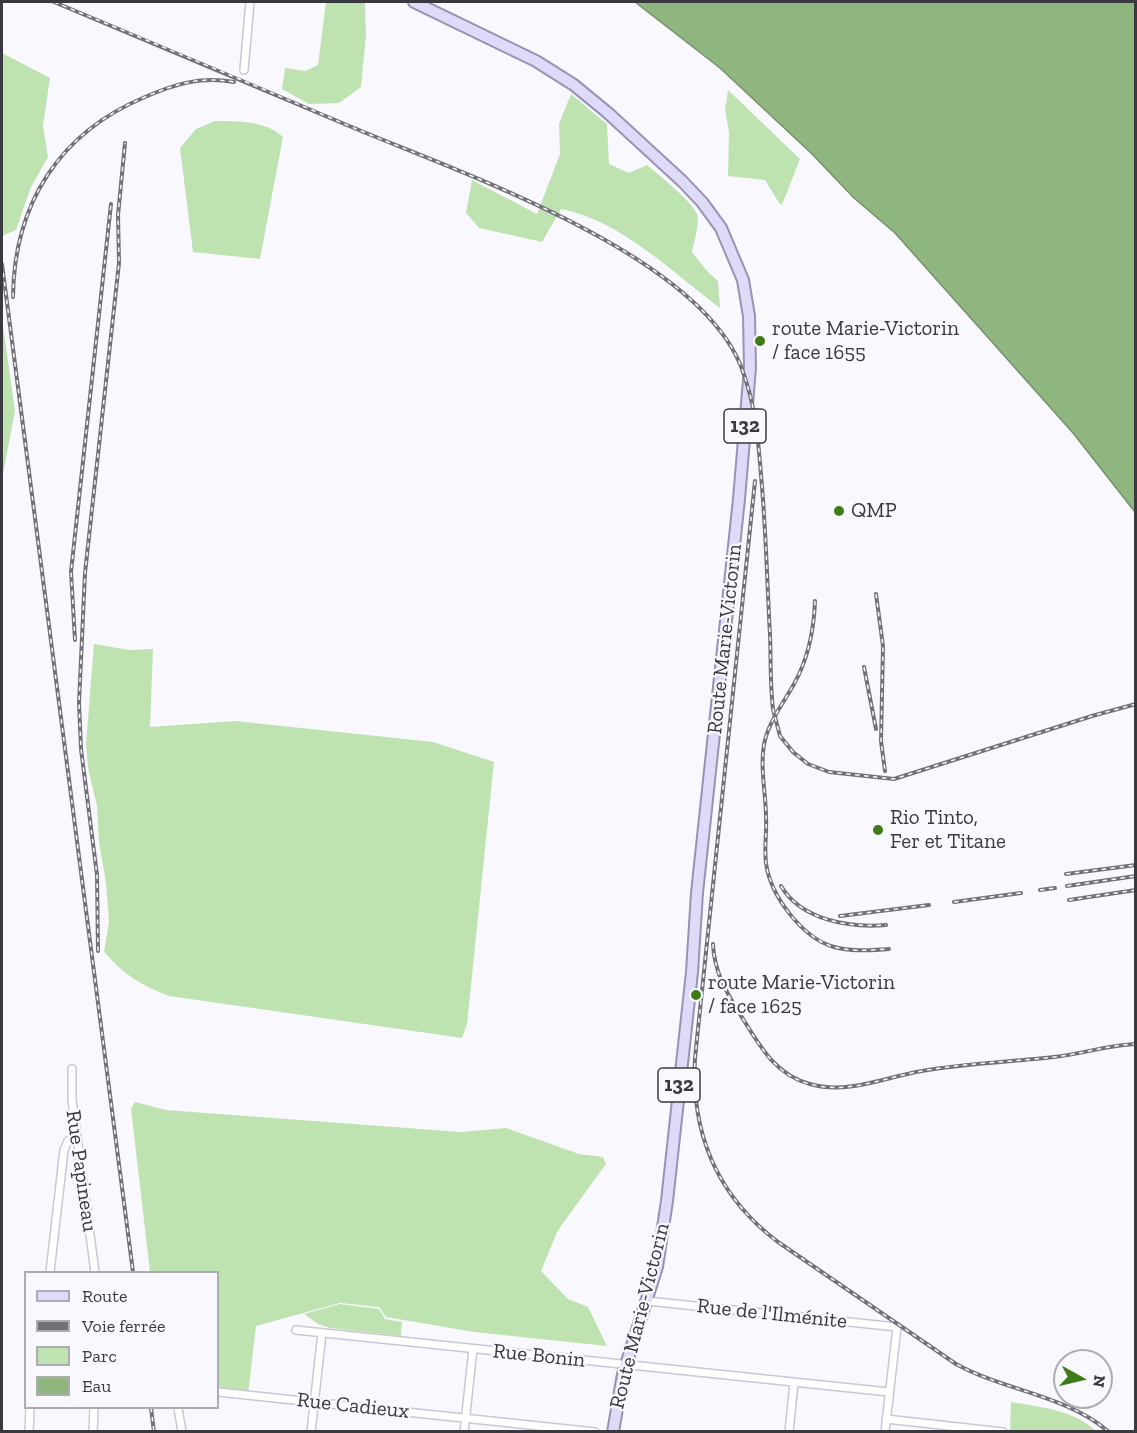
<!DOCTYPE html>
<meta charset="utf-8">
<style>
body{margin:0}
#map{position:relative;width:1137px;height:1433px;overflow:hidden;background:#f9f8fe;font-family:"Zilla Slab",serif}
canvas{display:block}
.frame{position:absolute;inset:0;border:3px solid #3a393f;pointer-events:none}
.legend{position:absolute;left:24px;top:1271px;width:195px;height:138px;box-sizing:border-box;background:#f9f8fe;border:2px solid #adacb2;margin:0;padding:8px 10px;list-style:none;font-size:18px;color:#3a393f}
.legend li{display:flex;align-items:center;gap:12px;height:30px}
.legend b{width:30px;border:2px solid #adacb2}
.north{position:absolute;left:1053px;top:1349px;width:60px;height:60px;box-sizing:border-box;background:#f9f8fe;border:2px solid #adacb2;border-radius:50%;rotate:98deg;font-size:16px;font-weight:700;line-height:24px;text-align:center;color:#3a393f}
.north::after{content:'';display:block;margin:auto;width:21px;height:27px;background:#3f7b16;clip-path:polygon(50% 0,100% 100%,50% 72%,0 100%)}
</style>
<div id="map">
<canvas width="1137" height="1433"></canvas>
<div class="frame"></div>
<ul class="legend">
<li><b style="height:8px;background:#e0daf9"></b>Route</li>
<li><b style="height:8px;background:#727177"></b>Voie ferrée</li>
<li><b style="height:16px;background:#bfe3b0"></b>Parc</li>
<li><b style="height:16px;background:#8fb67e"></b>Eau</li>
</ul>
<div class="north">N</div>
</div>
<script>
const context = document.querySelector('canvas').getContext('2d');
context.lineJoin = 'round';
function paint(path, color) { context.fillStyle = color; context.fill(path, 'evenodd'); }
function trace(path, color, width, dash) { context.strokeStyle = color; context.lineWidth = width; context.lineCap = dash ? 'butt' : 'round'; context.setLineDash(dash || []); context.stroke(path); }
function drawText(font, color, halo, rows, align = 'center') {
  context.font = font + ' "Zilla Slab",serif'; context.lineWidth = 4.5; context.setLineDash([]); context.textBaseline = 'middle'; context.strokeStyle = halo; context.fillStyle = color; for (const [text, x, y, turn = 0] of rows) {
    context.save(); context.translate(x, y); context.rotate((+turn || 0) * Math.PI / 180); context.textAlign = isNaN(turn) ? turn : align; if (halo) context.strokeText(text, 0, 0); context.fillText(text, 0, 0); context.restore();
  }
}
const green = new Path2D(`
 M326,2H365L366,35L361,87L339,103L309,104L282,89L285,68L305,71L318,65Z
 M2,53L50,78L43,126L48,157L31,187L16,230L2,236Z
 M728,90L800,159L782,205L779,203L765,180L728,176L729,132L725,110Z
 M571,94L607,124L609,164L629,173L647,165C659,175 692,201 697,214C700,225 694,241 692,252L707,271L718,281L720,308C672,272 620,220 561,209L542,242L479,228L466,213L472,180L537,214L560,154L559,124Z
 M215,121C237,121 267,121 283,137L260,259L193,252L180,148L196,129Z
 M2,319L15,411L2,479Z
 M94,644L129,650L153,649L150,727L235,721L433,742L494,762L467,1024L462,1038L169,996C139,984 126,976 104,952L109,922L106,883L99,842L97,806L88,768L86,744Z
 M135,1102L166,1110L461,1132L506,1128L579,1154L603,1157L606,1164L558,1230L541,1271L568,1299L588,1307L607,1346L474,1332L386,1317L379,1307L340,1303L256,1326L248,1395L218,1391V1272H150L131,1109Z
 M340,1304L379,1309L385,1319L402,1322L401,1336L330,1328L318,1324L304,1314Z
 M1011,1402C1040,1407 1074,1410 1096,1431H1010Z`);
const water = new Path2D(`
 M635,2H1135V512L1073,433L895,233L854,198L811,153L720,68Z`);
const minor = new Path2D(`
 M244,70L250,2
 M72,1069V1100L95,1272
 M50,1272L64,1150L68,1141L76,1137
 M647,1301L897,1327L885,1432
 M296,1330L889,1392
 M218,1392L595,1432
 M178,1408L182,1432
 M886,1419L1003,1432
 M29,1432L30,1408
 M93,1432L94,1408
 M311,1432L322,1333
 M464,1432L473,1349
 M789,1432L794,1383`);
const primary = new Path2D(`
 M414,2L536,61L574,85L608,113L682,181L702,202L721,228L743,280L749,316L750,368L739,499L697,893L692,972L667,1201L657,1267L623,1374L613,1432`);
const rail = new Path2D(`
 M54,2C154,43 254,85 354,128C461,173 693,252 740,364C755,401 758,437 761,475C766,528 767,582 770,635C771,659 770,684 773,709L780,736L793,752L808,764L829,772L894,779L1092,716L1136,704
 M2,264L133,1272
 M13,297C14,204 59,133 145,97C175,84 201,76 234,82
 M755,481L695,1058C691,1133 717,1196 778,1242L956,1364C1005,1391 1066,1395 1109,1432
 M876,594L883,646L881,741L885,771
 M815,601C814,629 808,659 794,684C784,702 770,720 765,740C759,765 766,793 766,817C767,832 764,848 766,863C770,895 802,938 834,947C852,952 871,950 889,949
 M75,640L71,572L111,204
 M864,667L876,729
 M1066,874L1136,865
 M781,886C801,920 849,928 886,925
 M1067,886L1136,876
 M1040,890L1055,888
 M1069,900L1136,890
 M954,902L1021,893
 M840,916L929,905
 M713,944C714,973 728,995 743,1019C761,1048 776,1075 810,1084C848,1095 885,1077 922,1071C966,1063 1010,1062 1054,1057C1082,1054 1108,1045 1136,1044
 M98,951L97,875L81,749L79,703L85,573L119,263L118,215L125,143
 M151,1408L154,1432`);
const markers = [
 [760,341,6,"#3f7b16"],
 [839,511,6,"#3f7b16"],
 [878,830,6,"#3f7b16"],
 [696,995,6,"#3f7b16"]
];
const shields = [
 [745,426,42],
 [679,1085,42]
];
const shieldNames = [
 ["132",745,426],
 ["132",679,1085]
];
const poiNames = [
 ["route Marie-Victorin",772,329],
 ["/ face 1655",772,353],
 ["QMP",851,511],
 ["Rio Tinto,",890,818],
 ["Fer et Titane",890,842],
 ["route Marie-Victorin",708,983],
 ["/ face 1625",708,1007]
];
const streetNames = [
 ["Route Marie-Victorin",725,639,-84],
 ["Rue Papineau",81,1171,82],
 ["Rue de l'Ilménite",772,1314,6],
 ["Route Marie-Victorin",640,1316,-76],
 ["Rue Bonin",539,1356,6],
 ["Rue Cadieux",353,1406,6]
];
paint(green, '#bfe3b0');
paint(water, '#8fb67e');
trace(water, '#76906b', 1.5);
trace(minor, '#c9c7d5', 10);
trace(primary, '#9992b5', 14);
trace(minor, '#fff', 7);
trace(primary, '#e0daf9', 10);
trace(rail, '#727177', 4);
trace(rail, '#f9f8fe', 1.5, [4.5]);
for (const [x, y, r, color] of markers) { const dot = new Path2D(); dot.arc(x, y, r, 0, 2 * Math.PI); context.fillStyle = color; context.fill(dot); trace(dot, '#f9f8fe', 2); }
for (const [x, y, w] of shields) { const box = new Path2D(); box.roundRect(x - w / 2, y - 17, w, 34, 4.5); context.fillStyle = '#f9f8fe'; context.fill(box); trace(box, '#3a393f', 1.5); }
drawText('bold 20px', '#3a393f', null, shieldNames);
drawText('21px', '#3a393f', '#f9f8fe', poiNames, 'left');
drawText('21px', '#3a393f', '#f9f8fe', streetNames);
</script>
